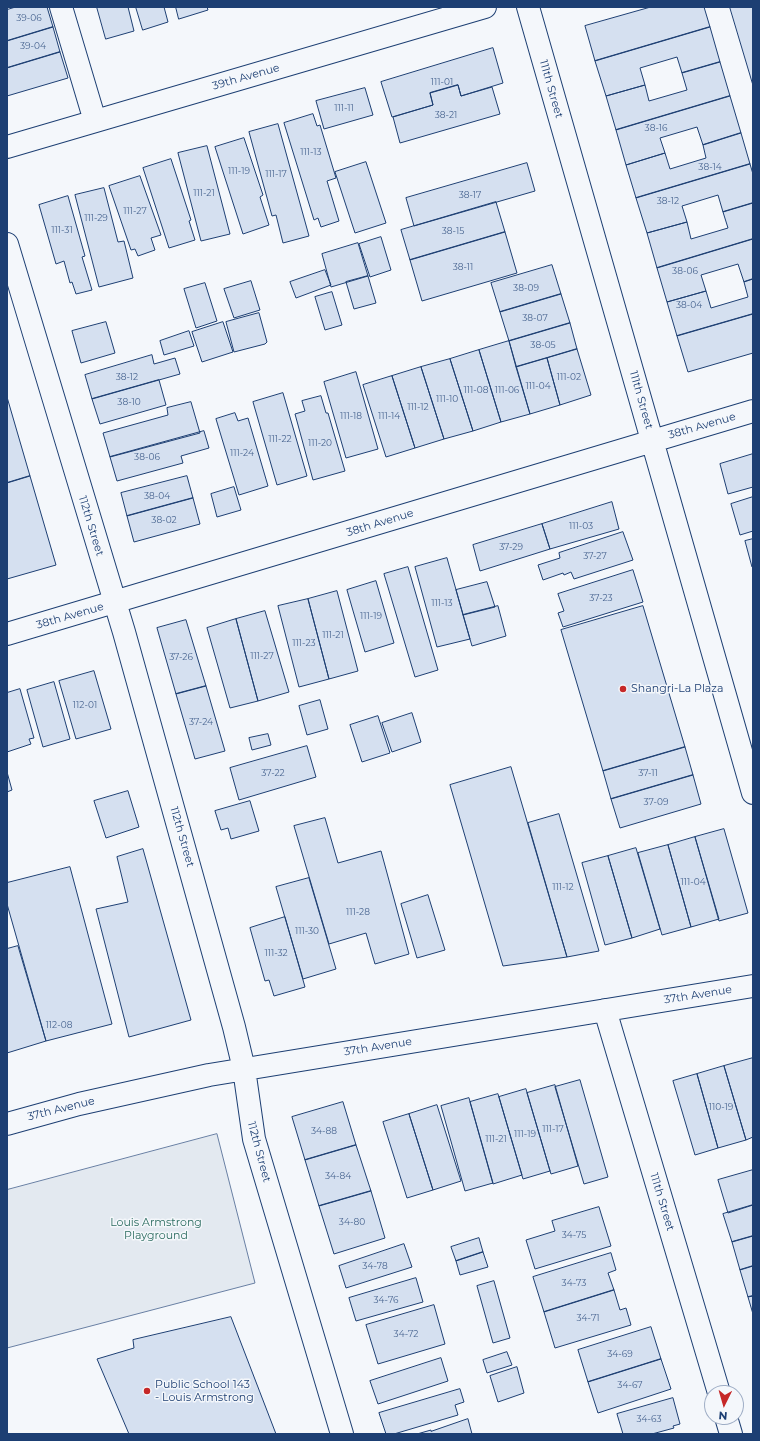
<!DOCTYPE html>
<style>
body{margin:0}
#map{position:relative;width:760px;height:1441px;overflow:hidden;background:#f4f7fb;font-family:Montserrat,sans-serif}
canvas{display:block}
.frame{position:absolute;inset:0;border:8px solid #1d3f73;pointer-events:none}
.north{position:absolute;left:704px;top:1385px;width:40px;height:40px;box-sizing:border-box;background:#f4f7fb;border:1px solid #9eadc5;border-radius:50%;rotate:185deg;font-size:11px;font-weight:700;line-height:16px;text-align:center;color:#1d3f73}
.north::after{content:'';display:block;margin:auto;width:14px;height:18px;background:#c62828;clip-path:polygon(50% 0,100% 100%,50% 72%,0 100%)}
</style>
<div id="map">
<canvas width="760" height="1441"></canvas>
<div class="frame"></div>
<div class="north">N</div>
</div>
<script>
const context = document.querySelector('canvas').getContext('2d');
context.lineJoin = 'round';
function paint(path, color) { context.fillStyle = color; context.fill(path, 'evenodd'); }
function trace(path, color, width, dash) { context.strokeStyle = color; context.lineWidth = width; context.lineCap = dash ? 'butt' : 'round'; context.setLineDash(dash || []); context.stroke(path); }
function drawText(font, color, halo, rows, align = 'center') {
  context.font = font + ' Montserrat,sans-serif'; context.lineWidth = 3; context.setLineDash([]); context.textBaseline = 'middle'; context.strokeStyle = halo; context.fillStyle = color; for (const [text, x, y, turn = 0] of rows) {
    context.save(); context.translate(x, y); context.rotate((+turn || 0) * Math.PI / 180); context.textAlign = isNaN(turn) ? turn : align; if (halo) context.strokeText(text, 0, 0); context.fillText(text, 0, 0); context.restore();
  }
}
const green = new Path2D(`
 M217,1134L255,1283L7,1348V1190Z`);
const building = new Path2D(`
 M16,7H47L53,27L7,41V10Z
 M97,7H128L134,31L106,39Z
 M136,7H164L168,22L143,30Z
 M176,7H207L208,10L179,19Z
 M651,7H704L710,27L595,61L585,26Z
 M730,7H753V85Z
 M53,27L60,52L7,68V41Z
 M710,27L720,62L682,73L677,57L640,68L645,85L606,96L595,61Z
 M493,48L503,83L461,96L458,85L430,93L433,105L392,117L381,82Z
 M60,52L68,78L7,96V68Z
 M720,62L730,96L616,130L606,96L645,85L649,101L687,90L682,73Z
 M458,85L461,96L492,87L500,114L400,143L393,117L433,105L430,93Z
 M365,88L373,115L324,129L316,101Z
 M730,96L741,133L703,145L697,127L660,138L665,153L626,165L616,130Z
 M313,114L317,126L320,125L336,178L327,181L339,221L321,227L318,218L314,220L284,123Z
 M278,124L309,236L283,243L276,215L272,216L249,132Z
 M741,133L750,164L636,198L626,165L665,153L670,169L706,158L703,145Z
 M244,138L263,195L260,197L269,225L243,234L215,147Z
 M207,146L230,234L201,241L178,153Z
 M171,159L191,220L189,221L195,240L169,248L143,168Z
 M366,162L386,223L355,233L335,172Z
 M527,163L535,191L414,226L406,198Z
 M750,164L753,174V203L723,212L718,195L682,206L687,222L647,233L636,198Z
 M140,176L161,235L151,238L155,250L138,256L135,249L131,250L109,186Z
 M104,188L118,242L124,241L133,278L99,287L75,195Z
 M68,196L85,256L82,257L92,290L76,294L72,282L70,283L64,261L56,264L39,205Z
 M496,202L505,232L410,260L401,230Z
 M753,203V239L657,268L647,233L687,222L691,239L728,228L723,212Z
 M505,232L517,273L422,301L410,260Z
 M381,237L391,270L370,277L359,244Z
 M753,239V279L744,282L738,264L701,275L706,291L667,302L657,268Z
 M358,243L368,276L331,287L322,254Z
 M552,265L561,294L500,312L491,283Z
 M325,270L331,285L296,298L290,282Z
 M368,276L376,303L354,309L346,282Z
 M753,279V314L677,336L667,302L706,291L711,308L748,297L744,282Z
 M251,281L260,310L234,318L224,289Z
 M205,283L217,321L196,328L184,289Z
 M332,292L342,325L325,330L315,297Z
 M561,294L570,323L509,341L500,312Z
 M259,313L267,342L265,344L234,352L226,322Z
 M753,314V353L688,372L677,336Z
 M106,322L115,353L81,363L72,331Z
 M223,322L233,352L202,362L192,332Z
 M570,323L577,349L516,367L509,341Z
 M189,331L194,346L164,355L160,341Z
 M509,341L530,414L501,422L479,350Z
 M577,349L591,395L560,405L547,358Z
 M479,350L501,422L473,431L450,359Z
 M152,355L154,364L175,358L180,374L92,399L85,375Z
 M547,358L560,405L530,414L516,367Z
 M450,359L473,431L444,439L421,367Z
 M421,367L444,439L415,448L392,376Z
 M356,372L378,449L346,458L324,382Z
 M392,376L415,448L386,457L363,385Z
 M159,380L166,405L100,424L92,399Z
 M283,393L307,476L277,485L253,402Z
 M321,396L326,413H328L345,471L313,480L295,414L305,411L302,401Z
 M7,397L30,476L7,483Z
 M191,402L200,433L110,457L103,433L168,415L167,408Z
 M235,413L238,421L248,418L268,486L239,495L216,419Z
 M204,431L209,448L181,456L183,463L117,481L110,457Z
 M753,454V487L728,494L720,464Z
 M30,476L56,565L7,579V483Z
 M187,476L193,498L127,516L121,493Z
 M234,487L241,510L217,517L211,494Z
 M753,497V531L740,535L731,504Z
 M193,498L200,524L134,542L127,516Z
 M612,502L619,529L550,549L542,524Z
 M542,524L550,549L480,571L473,545Z
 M623,532L633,560L574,579L571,572L564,575L563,573L543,580L538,565L560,558L559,553Z
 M753,539V566L752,567L745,541Z
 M447,558L470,639L437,647L415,567Z
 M408,567L438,670L415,677L384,574Z
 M633,570L643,602L563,627L558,613L564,611L558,594Z
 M376,581L394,643L365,652L347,590Z
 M487,582L495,607L463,615L456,590Z
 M337,591L358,671L329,679L308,599Z
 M308,599L329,679L299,687L278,606Z
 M498,606L506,636L472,646L463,615Z
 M643,606L685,747L603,771L561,630Z
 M265,611L289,692L258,701L236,619Z
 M236,619L258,701L230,708L207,628Z
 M186,620L206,686L176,694L157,628Z
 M94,671L111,729L76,739L59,681Z
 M54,682L70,739L43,747L27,690Z
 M206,686L225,751L195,759L176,694Z
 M20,689L34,738L29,739L31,744L7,752V693Z
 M320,700L328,729L307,735L299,706Z
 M412,713L421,742L392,752L382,723Z
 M378,716L390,753L362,762L350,725Z
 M268,734L271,745L252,750L249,738Z
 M307,746L316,777L239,800L230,768Z
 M685,747L693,775L611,799L603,771Z
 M511,767L567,957L503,966L450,785Z
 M7,772L12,790L7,792Z
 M693,775L701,804L620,828L611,799Z
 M128,791L139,827L106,838L94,801Z
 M250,801L259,831L231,839L228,828L221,830L215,811Z
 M559,814L599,951L567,957L528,823Z
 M325,818L338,863L381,851L409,954L375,964L366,933L329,944L294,826Z
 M724,829L748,913L719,921L695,837Z
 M695,837L719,919L691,927L668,845Z
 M668,845L691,927L662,935L638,853Z
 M636,848L660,929L632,938L608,856Z
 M143,849L191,1020L129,1037L96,909L128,902L117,857Z
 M608,856L632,938L605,945L582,863Z
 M70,867L112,1024L46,1041L7,904V883Z
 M309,878L336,969L303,979L276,887Z
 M428,895L445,950L417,958L401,904Z
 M285,917L305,987L274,996L269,980L265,981L250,928Z
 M18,946L46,1041L7,1053V949Z
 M753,1058V1137L746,1140L724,1066Z
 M724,1066L746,1140L718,1148L697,1074Z
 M697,1074L718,1148L695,1155L673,1081Z
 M580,1080L608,1177L584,1184L555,1087Z
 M555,1085L578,1166L551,1174L527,1093Z
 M526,1089L550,1171L523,1179L499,1097Z
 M498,1094L522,1175L493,1184L470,1102Z
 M469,1098L493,1183L465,1191L441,1106Z
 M343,1102L356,1145L305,1160L292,1117Z
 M437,1105L461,1181L433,1190L409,1114Z
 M409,1114L433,1190L407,1198L383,1122Z
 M356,1145L371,1191L319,1206L305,1160Z
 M753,1170V1205L728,1213L718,1180Z
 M371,1191L385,1238L334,1254L319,1206Z
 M753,1205V1236L732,1242L723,1214Z
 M599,1207L611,1246L535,1269L526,1240L555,1231L552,1221Z
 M753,1236V1266L740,1270L732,1242Z
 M479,1238L483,1252L456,1261L451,1247Z
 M404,1244L412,1267L346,1288L339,1266Z
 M483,1252L488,1267L460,1275L456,1261Z
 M611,1253L616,1270L608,1273L614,1290L544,1312L533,1277Z
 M753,1266V1296L748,1297L740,1270Z
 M416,1278L423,1302L356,1321L349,1298Z
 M494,1281L510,1338L493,1343L477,1286Z
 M614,1290L620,1310L626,1308L631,1325L555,1348L544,1312Z
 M753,1296V1314L748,1297Z
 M434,1305L445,1344L378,1364L366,1325Z
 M231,1317L276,1434H129L97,1359L134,1348L133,1340Z
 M651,1327L661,1359L588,1382L578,1350Z
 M507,1352L512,1365L487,1373L483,1360Z
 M441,1358L448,1381L378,1404L370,1381Z
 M661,1359L671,1389L598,1413L588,1382Z
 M517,1367L524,1393L498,1402L490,1376Z
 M460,1389L464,1402L455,1405L458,1415L394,1434H386L379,1413Z
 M673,1398L680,1424L673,1426L674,1428L652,1434H623L617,1414Z
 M468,1419L472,1434H417L431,1430V1431Z`);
const minor = new Path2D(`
 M61,7L95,121
 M528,7L753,793
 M7,147L485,7
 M7,244L124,632L234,1027L244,1069L254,1139L342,1434
 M7,634L753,411
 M605,1010L719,1393
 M7,1124L79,1104L209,1075L753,986
 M726,1417L731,1434`);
const markers = [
 [623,689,4,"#c62828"],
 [147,1391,4,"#c62828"]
];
const numberNames = [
 ["39-06",29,18],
 ["39-04",33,46],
 ["111-01",442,82],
 ["111-11",344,108],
 ["38-21",446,115],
 ["38-16",656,128],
 ["111-13",311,152],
 ["38-14",710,167],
 ["111-19",239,171],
 ["111-17",276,174],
 ["111-21",204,193],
 ["38-17",470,195],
 ["38-12",668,201],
 ["111-27",135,211],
 ["111-29",96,218],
 ["111-31",62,230],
 ["38-15",453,231],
 ["38-11",463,267],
 ["38-06",685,271],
 ["38-09",526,288],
 ["38-04",689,305],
 ["38-07",535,318],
 ["38-05",543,345],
 ["38-12",127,377],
 ["111-02",569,377],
 ["111-04",538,386],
 ["111-08",476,390],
 ["111-06",507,390],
 ["111-10",447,399],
 ["38-10",129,402],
 ["111-12",418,407],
 ["111-18",351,416],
 ["111-14",389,416],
 ["111-22",280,439],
 ["111-20",320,443],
 ["111-24",242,453],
 ["38-06",147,457],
 ["38-04",157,496],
 ["38-02",164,520],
 ["111-03",581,526],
 ["37-29",511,547],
 ["37-27",595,556],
 ["37-23",601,598],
 ["111-13",442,603],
 ["111-19",371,616],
 ["111-21",333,635],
 ["111-23",304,643],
 ["111-27",262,656],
 ["37-26",181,657],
 ["112-01",85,705],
 ["37-24",201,722],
 ["37-22",273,773],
 ["37-11",648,773],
 ["37-09",656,802],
 ["111-04",693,882],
 ["111-12",563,887],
 ["111-28",358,912],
 ["111-30",307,931],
 ["111-32",276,953],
 ["112-08",59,1025],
 ["110-19",721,1107],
 ["111-17",553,1129],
 ["34-88",324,1131],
 ["111-19",525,1134],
 ["111-21",496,1139],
 ["34-84",338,1176],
 ["34-80",352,1222],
 ["34-75",574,1235],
 ["34-78",375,1266],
 ["34-73",574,1283],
 ["34-76",386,1300],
 ["34-71",588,1318],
 ["34-72",406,1334],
 ["34-69",620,1354],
 ["34-67",630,1385],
 ["34-63",649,1419]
];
const streetNames = [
 ["39th Avenue",246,77,-16],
 ["111th Street",551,89,74],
 ["111th Street",641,400,74],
 ["38th Avenue",702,426,-16],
 ["38th Avenue",380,523,-17],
 ["112th Street",91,526,73],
 ["38th Avenue",70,616,-16],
 ["112th Street",182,837,74],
 ["37th Avenue",698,995,-9],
 ["37th Avenue",378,1047,-9],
 ["37th Avenue",61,1109,-14],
 ["112th Street",259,1152,75],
 ["111th Street",662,1202,73]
];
const poiNames = [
 ["Shangri-La Plaza",631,689],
 ["Public School 143",155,1385],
 ["- Louis Armstrong",155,1398]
];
const parkNames = [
 ["Louis Armstrong",156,1223],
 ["Playground",156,1236]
];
paint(green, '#e3e9f0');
trace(green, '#687fa3', 1);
paint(building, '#d5e0f0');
trace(building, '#1d3f73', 1);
trace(minor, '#1d3f73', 24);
trace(minor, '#f4f7fb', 22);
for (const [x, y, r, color] of markers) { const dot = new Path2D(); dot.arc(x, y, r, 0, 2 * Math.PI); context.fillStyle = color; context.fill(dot); trace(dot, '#f4f7fb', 1.5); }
drawText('9px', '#4b6792', null, numberNames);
drawText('11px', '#1d3f73', '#f4f7fb', streetNames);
drawText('11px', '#1d3f73', '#f4f7fb', poiNames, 'left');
drawText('11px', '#2c6c60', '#f4f7fb', parkNames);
</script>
